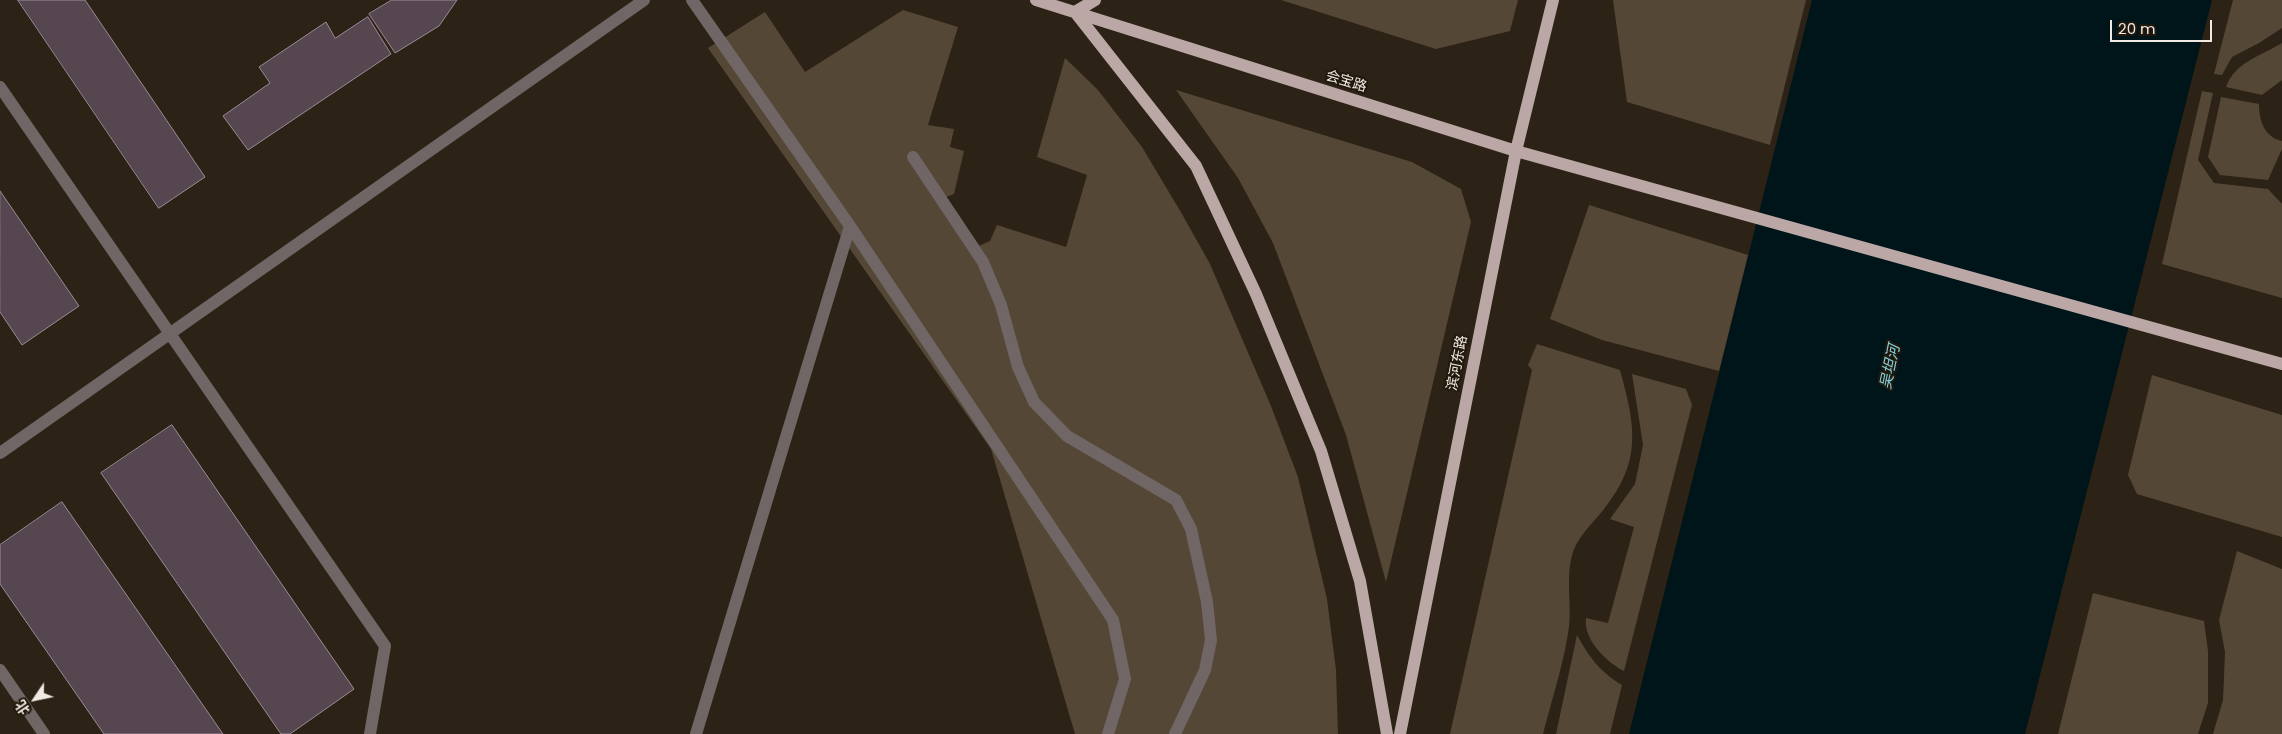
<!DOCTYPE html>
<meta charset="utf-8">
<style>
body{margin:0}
#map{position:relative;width:2282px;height:734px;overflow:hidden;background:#2c2216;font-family:Poppins,"Noto Sans SC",sans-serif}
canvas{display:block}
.north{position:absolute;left:10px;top:674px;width:50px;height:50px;-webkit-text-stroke:4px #22190d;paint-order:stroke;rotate:236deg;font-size:14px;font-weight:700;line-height:20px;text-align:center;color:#f1eae3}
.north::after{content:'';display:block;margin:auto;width:18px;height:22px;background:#f1eae3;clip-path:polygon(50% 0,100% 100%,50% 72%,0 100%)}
.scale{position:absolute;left:2110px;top:20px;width:102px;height:22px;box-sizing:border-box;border:2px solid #f1eae3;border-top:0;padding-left:6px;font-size:15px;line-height:18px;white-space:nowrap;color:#f1eae3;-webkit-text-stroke:4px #22190d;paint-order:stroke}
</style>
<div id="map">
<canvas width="2282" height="734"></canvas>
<div class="north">北</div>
<div class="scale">20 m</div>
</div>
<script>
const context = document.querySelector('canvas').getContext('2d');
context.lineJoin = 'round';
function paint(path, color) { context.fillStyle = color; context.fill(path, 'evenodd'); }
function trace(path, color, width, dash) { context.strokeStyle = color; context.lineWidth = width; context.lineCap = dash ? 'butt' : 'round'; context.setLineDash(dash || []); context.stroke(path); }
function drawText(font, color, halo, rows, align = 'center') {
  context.font = font + ' Poppins,"Noto Sans SC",sans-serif'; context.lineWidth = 4; context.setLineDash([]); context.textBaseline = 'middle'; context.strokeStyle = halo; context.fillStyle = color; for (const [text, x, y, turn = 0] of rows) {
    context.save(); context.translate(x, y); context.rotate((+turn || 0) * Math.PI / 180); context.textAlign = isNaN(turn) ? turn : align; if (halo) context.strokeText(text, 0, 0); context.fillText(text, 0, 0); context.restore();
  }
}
const green = new Path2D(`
 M1281,0H1518L1510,31L1436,49Z
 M1613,0H1806L1770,145L1627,102Z
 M2233,0H2282V28L2259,43L2232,57L2222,75L2214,74Z
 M903,10L958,27L928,125L954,129L950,147L964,151L954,194L941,199L974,248L990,241L997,225L1066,247L1087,175L1037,157L1065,58L1098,90L1142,147L1182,214L1210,264L1271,406L1298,477L1327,599L1336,670L1338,734H1075L991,449L708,48L765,12L805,72Z
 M2282,43V80L2262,95L2226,87C2235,62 2261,56 2282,43Z
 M1176,90L1412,162L1461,189L1471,222L1386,582L1346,435L1273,243L1238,178Z
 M2202,91L2213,93L2198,160L2214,183L2268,189L2282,204V298L2162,264Z
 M2221,97L2259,104C2259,120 2264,137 2282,141V149L2268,180L2220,175L2208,157Z
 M1589,205L1748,255L1719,371L1602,340L1550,319Z
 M1537,344L1620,370C1635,425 1643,460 1604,509C1594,522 1579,535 1573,552C1565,577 1572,602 1569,627C1564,663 1552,699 1543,734H1450L1532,370L1528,365Z
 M1632,374L1686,389L1692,405L1624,671C1606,662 1583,639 1586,618L1608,623L1634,527L1610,519L1635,484L1643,445Z
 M2152,375L2282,415V537L2137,494L2128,475Z
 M2237,551L2282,569V734H2213L2223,700L2224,677L2225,652L2219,620Z
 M2093,593L2204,621L2208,651V703L2198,734H2058Z
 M1577,635C1590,658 1599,671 1622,685L1610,734H1556Z`);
const water = new Path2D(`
 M1812,0H2212L2025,734H1629Z`);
const building = new Path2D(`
 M18,0H85L205,177L159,208Z
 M392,0H457L439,26L395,53L369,14Z
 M368,17L391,54L248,150L223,116L270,83L259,67L326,22L335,38Z
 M0,191L79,306L22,345L0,312Z
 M172,425L354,689L290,734H281L101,473Z
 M62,502L223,734H104L0,584V545Z`);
const minor = new Path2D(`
 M692,0L850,226L696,734
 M0,87L385,646L370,734
 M913,157L983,262L1001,305L1018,367L1034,402L1067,436L1176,500L1191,529L1207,602L1211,640L1205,670L1175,734
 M850,226L1113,620L1125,679L1108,734
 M0,453L644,0
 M0,670L44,734`);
const major = new Path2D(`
 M1036,0L1516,151L2282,364
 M1095,0L1075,12L1196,166L1256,294L1321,451L1360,581L1387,734
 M1400,734L1516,151L1553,0`);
const streetNames = [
 ["会宝路",1346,82,17],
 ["滨河东路",1458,363,-79]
];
const waterNames = [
 ["吴坦河",1891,367,-78]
];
paint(green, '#554736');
paint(water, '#001519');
paint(building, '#554650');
trace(building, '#9c8b96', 1);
trace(minor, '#6f6665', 12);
trace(major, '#bba8a6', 12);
drawText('14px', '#f1eae3', '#22190d', streetNames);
drawText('italic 15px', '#83d4e2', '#22190d', waterNames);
</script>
